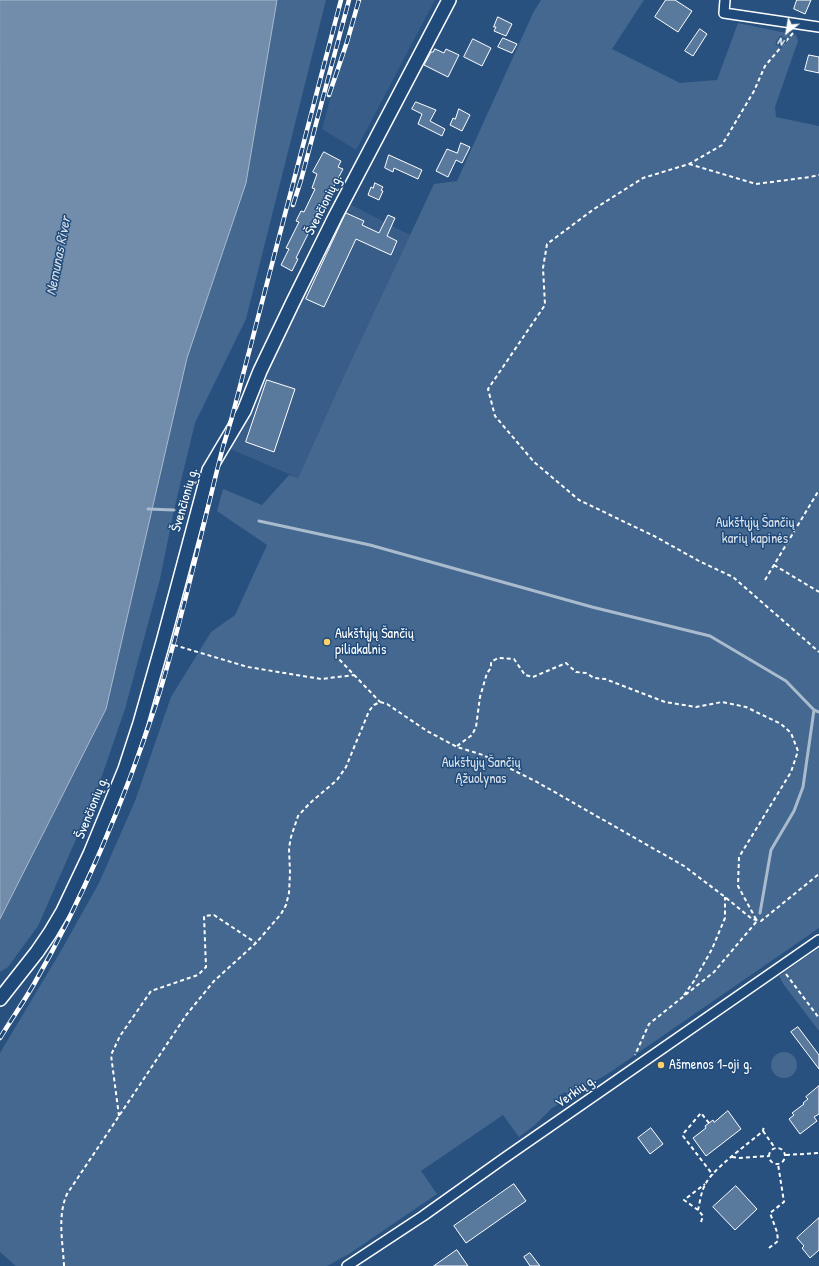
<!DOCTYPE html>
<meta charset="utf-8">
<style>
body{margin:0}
#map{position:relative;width:819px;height:1266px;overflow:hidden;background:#28517f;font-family:"Patrick Hand",sans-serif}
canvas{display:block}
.north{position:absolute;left:767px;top:12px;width:40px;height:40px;-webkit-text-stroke:3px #1f4a7a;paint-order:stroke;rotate:211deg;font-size:11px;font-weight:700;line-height:16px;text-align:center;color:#fff}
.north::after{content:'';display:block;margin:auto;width:14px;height:18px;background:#fff;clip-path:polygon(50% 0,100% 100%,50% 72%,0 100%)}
</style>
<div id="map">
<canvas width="819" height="1266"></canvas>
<div class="north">N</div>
</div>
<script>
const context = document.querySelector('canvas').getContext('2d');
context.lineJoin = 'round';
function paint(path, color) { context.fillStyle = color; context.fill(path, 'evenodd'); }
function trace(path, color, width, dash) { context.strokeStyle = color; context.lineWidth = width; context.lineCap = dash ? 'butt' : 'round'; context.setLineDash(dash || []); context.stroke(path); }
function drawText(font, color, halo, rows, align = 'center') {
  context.font = font + ' "Patrick Hand",sans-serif'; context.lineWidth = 3; context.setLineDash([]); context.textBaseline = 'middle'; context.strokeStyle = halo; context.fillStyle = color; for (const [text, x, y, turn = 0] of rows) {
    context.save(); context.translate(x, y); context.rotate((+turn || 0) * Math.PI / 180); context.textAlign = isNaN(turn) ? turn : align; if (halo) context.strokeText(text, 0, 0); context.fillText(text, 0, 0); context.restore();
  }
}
const built = new Path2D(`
 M357,0H435L356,150L322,129Z
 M346,202L410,235L342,380L298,478L228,448L239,433L254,398Z`);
const green = new Path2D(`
 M277,0H326L246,319L195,423L174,510L160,579L125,709L95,796L38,926L8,967L0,972V919L106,709L187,358L246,183Z
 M541,0H644L612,49L680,83L717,80L738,23L796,35L798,41L775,107L776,117L819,126V928L606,1075L568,1096L565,1092L558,1097L562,1102L552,1108L536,1124L519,1137L503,1115L421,1171L437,1194L349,1254L327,1266H16L0,1252V1053L62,949L99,883L135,801L171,697L211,632L235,615L267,545L217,511L223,489L262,505L289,475L298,478L342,380L434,184L457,181L533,13Z
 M819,948V1031L784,985L779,976Z
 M771 1065a13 13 0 1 1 26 0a13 13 0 1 1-26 0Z`);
const water = new Path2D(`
 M0,0H277L246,183L187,358L106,709L0,919Z`);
const stream = new Path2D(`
 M148,509L174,510
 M259,521L370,545L592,607L710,636L786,681L814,710L819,712
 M760,913L771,850L794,811L803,787L814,710`);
const building = new Path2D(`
 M666,0H675L692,11L678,32L655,17Z
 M797,0H811L805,14L794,9Z
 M498,17L512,24L506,36L494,31L496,27H494Z
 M700,29L707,34L693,56L685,51Z
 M503,38L517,44L512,53L498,47Z
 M473,39L491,48L482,66L464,57Z
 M435,49L444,53L446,49L459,55L448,77L424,65L431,52H433Z
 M809,55L819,57V73L805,70Z
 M416,102L436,110L430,121L445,129L442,136L418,124L422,114L412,109Z
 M459,109L470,115L462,131L450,125L453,118L455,119Z
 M461,143L470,147L462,163L456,160L448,177L436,171L447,149L457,153Z
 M324,152L341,161L338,167L343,169L332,190L329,198L330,199L322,214L317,211L310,227L311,228L296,258L298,259L292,271L281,265L289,249L286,248L299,222L296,221L301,211L304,212L315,189L312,188L317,174L313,172Z
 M389,155L422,170L418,179L394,168L393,172L385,168Z
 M375,183L383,187L381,190L383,191L379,200L368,195L371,187L373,188Z
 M346,213L364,221L362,225L379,233L388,215L395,218L387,236L397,241L391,255L356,239L324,307L306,299Z
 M267,380L295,389L274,452L246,442Z
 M798,1027L819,1055V1069L791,1032Z
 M819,1086V1114L814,1117L817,1121L800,1134L789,1119L794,1115L792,1113L804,1104L803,1103L808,1099L806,1097Z
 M728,1111L741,1129L706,1156L693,1138L706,1128L705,1126L713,1120L714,1122Z
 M651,1128L663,1144L650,1154L638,1138Z
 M514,1184L526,1201L466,1243L454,1226Z
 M736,1186L757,1209L735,1230L713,1207Z
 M819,1218V1250L810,1258L802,1248L804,1246L797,1238Z
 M457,1250L468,1266H434Z
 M530,1253L540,1266H530L524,1257Z`);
const path = new Path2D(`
 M793,33L765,66L754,91L722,145L689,164L643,178L594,209L547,244L543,268L545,305L488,389L495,416L534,462L579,500L656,537L699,561L733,577L819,652
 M689,164L756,184L810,177L819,175
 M774,565L819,592
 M765,580L819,490
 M174,645L248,667L321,679L354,675
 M335,647L336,656L380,702
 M457,746L472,735L476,727L480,697L487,673L491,668V662L498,658L514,659L525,675L533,677L566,663L576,672L586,673L594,678L605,679L665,702L696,707L722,702L746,707L781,724L791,733L798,751L791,772L739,857L738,886L757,921L714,972L649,1024L635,1055
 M786,974L819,1018
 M684,995L694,981L712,949L725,918V897
 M119,1116L111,1055L120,1036L151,991L198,975L206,967L204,916L214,915L256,943
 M709,1123L701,1113L683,1134V1136L713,1175
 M763,1131L775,1148
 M769 1156a8 8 0 1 1 16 0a8 8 0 1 1-16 0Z
 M786,1155L819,1153
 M732,1157L739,1158L769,1156
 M698,1210C700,1202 701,1191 706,1183C714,1168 748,1144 763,1131L764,1125
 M701,1222L703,1216L698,1210L684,1200L705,1184
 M769,1248L778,1241L777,1232L770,1213L784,1202L778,1164
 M64,1266C63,1243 57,1216 67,1194L187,1014L214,981L256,943L281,914L286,905L289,893L290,873L289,848L291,837L298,816L310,803L337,780L346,767L369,711L374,705L380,702L387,704L427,731L457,747L483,755L537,782L684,866L725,897L752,919L761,921L819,874`);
const street = new Path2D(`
 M725,0L724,13L819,27
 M347,1266L423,1216L503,1159L819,940`);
const secondary = new Path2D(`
 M0,999L37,952L50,933L63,911L90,854L125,769L140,723L163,642L209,470L244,411L260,371L292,304L335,217L449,0`);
const rail = new Path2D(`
 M329,95L347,42L359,0
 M293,205L301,180L349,0
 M0,1038C11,1020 23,1003 34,984C85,895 125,799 157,701C183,618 201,532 223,447L232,417L341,0`);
const markers = [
 [327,642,4,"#ffd166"],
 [661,1065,4,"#ffd166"]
];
const streetNames = [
 ["Švenčionių g.",324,205,-63],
 ["Švenčionių g.",185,500,-74],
 ["Švenčionių g.",92,808,-68],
 ["Verkių g.",576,1092,-35]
];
const parkNames = [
 ["Aukštųjų Šančių",755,523],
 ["karių kapinės",755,539],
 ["Aukštųjų Šančių",481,763],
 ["Ąžuolynas",481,779]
];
const poiNames = [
 ["Aukštųjų Šančių",335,634],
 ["piliakalnis",335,650],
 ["Ašmenos 1-oji g.",669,1065]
];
const waterNames = [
 ["Nemunas River",59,256,-79]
];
paint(built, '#375d88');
paint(green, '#446890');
paint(water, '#718dab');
trace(water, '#aabbcd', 1);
trace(stream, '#aabbcd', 3);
paint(building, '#5a7a9d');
trace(building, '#fff', 1);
trace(street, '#fff', 12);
trace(secondary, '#fff', 16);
trace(path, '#fff', 2, [4, 3]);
trace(street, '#1f4a7a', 9);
trace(secondary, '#1f4a7a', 13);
trace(rail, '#fff', 4.5);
trace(rail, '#1f4a7a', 3, [9]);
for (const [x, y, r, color] of markers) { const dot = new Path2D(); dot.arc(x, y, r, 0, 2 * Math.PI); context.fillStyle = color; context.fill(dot); trace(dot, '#1f4a7a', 1.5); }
drawText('14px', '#fff', '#1f4a7a', streetNames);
drawText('14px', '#dae1e9', '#1f4a7a', parkNames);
drawText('14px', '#fff', '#1f4a7a', poiNames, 'left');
drawText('italic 15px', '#d4dde6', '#1f4a7a', waterNames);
</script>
